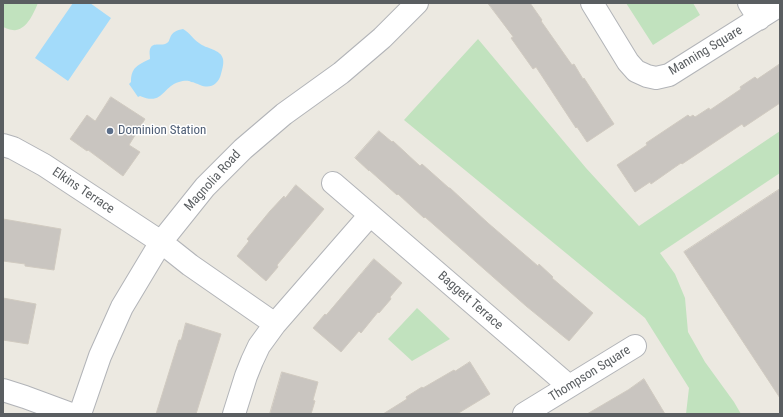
<!DOCTYPE html>
<style>
body{margin:0}
#map{position:relative;width:783px;height:417px;overflow:hidden;background:#ece9e1;font-family:"Roboto Condensed",sans-serif}
canvas{display:block}
.frame{position:absolute;inset:0;border:4px solid #5a5e61;pointer-events:none}
</style>
<div id="map">
<canvas width="783" height="417"></canvas>
<div class="frame"></div>
</div>
<script>
const context = document.querySelector('canvas').getContext('2d');
context.lineJoin = 'round';
function paint(path, color) { context.fillStyle = color; context.fill(path, 'evenodd'); }
function trace(path, color, width, dash) { context.strokeStyle = color; context.lineWidth = width; context.lineCap = dash ? 'butt' : 'round'; context.setLineDash(dash || []); context.stroke(path); }
function drawText(font, color, halo, rows, align = 'center') {
  context.font = font + ' "Roboto Condensed",sans-serif'; context.lineWidth = 3; context.setLineDash([]); context.textBaseline = 'middle'; context.strokeStyle = halo; context.fillStyle = color; for (const [text, x, y, turn = 0] of rows) {
    context.save(); context.translate(x, y); context.rotate((+turn || 0) * Math.PI / 180); context.textAlign = isNaN(turn) ? turn : align; if (halo) context.strokeText(text, 0, 0); context.fillText(text, 0, 0); context.restore();
  }
}
const green = new Path2D(`
 M3,3H38C34,12 28,28 16,30C12,31 6,28 3,27Z
 M626,3H693L700,15L653,45Z
 M478,39L586,168L639,226L780,131V173L660,253L675,274L685,298L688,332L705,362L734,402L741,414H686L689,388L645,318L404,120Z
 M417,308L450,339L412,361L388,339Z`);
const water = new Path2D(`
 M73,3H90L111,18L68,81L35,58Z
 M183,29C191,34 192,38 199,43C206,49 221,49 223,59C224,64 222,70 221,74C218,85 210,89 200,85C197,84 194,82 191,82C188,80 183,81 179,82C162,87 163,106 140,96L138,97L129,84L131,82C131,67 138,65 150,59C150,56 149,52 150,49C153,41 162,47 167,43C169,42 169,40 170,38C172,32 177,30 183,29Z`);
const building = new Path2D(`
 M488,3H530L542,20L541,21L572,65L574,64L583,79L584,78L614,124L587,142L577,127L576,128L536,67L533,69L511,38L513,37Z
 M780,64V103L744,127L742,124L682,164L681,163L651,184L650,182L635,192L617,165L647,145L646,143L688,115L690,117L693,115L695,117L709,108L710,110L741,89L740,87L755,77L757,79Z
 M111,97L145,119L129,145L140,152L123,176L88,150L87,151L70,139L87,115L95,121Z
 M379,131L392,142L393,141L420,166L422,164L449,188H450L488,223L538,266L539,264L553,277L552,278L593,313L569,341L526,306L425,217L424,218L398,194L397,195L369,170V171L355,158Z
 M296,185L324,209L277,265L278,267L266,281L237,256L249,241L247,239L270,211L284,196L285,198Z
 M780,189V398L684,252Z
 M3,219L61,229L54,270L25,266V264L3,261Z
 M374,259L402,283L390,297L391,299L379,313L378,312L361,333L359,331L341,352L313,328L325,314L326,315Z
 M3,298L36,304L28,344L3,340Z
 M186,323L221,334L196,414H156L179,340H181Z
 M470,362L490,394L457,414H383L407,399L406,397L422,387L423,388L454,370L455,371Z
 M282,372L318,382L313,400L315,401L311,414H270Z
 M644,379L665,414H587L628,390Z`);
const minor = new Path2D(`
 M592,3L628,62L636,71L647,76L656,78L669,75L780,5
 M749,3L759,19
 M3,145L13,148L44,165L161,242L190,265L275,324
 M333,183L569,386
 M3,390L25,397L71,414
 M80,414L100,356L122,307L161,242L205,187L243,149L284,114L341,73L382,38L417,3
 M234,414L246,376L252,361L259,346L275,324L370,215
 M524,414L635,346`);
const markers = [
 [110,131,4,"#5c6f8a"]
];
const streetNames = [
 ["Manning Square",706,51,-31],
 ["Magnolia Road",213,181,-48],
 ["Elkins Terrace",83,191,34],
 ["Baggett Terrace",470,301,41],
 ["Thompson Square",590,374,-32]
];
const serviceNames = [
 ["Dominion Station",118,131]
];
paint(green, '#c1e2be');
paint(water, '#a3dbfa');
paint(building, '#c9c5c0');
trace(building, '#d0cac0', 1);
trace(minor, '#b2b4b8', 24);
trace(minor, '#fff', 22);
for (const [x, y, r, color] of markers) { const dot = new Path2D(); dot.arc(x, y, r, 0, 2 * Math.PI); context.fillStyle = color; context.fill(dot); trace(dot, '#fff', 1.5); }
drawText('13px', '#5a5e61', '#fff', streetNames);
drawText('13px', '#4e5e75', '#fff', serviceNames, 'left');
</script>
